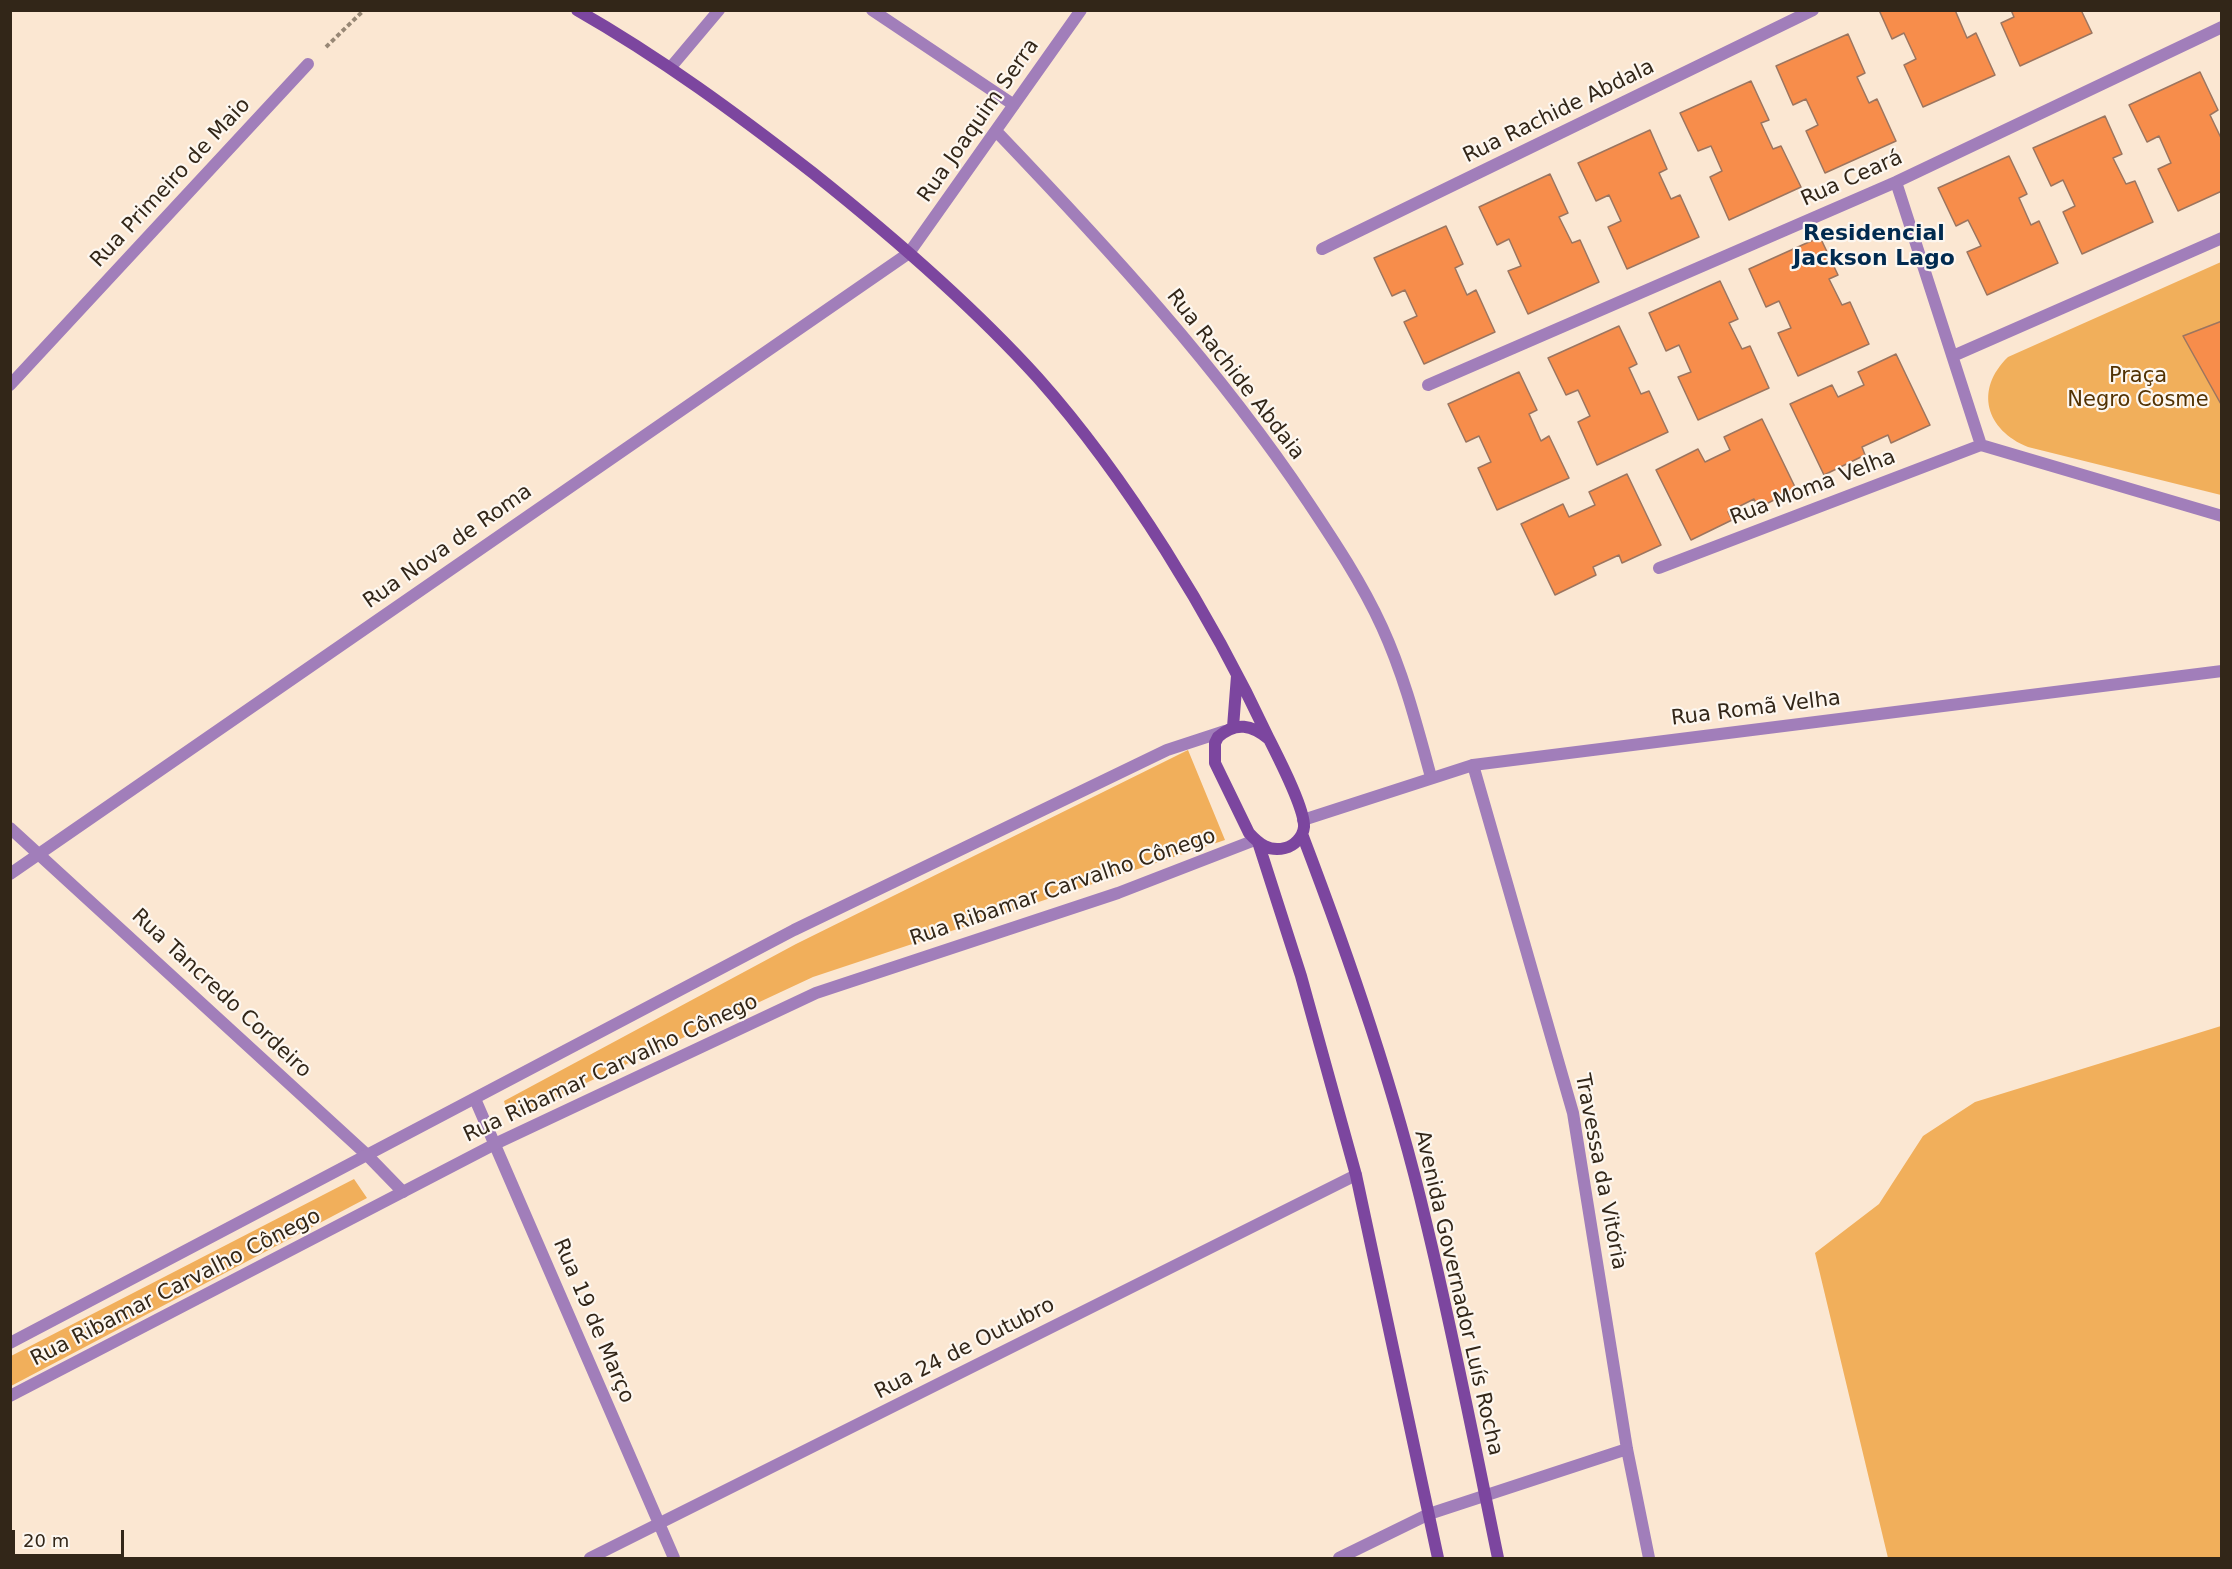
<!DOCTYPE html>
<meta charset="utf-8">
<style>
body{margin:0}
#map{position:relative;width:2232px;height:1569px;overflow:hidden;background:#fbe7d2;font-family:"DejaVu Sans",sans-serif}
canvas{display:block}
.frame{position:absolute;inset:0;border:12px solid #322618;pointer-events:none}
.scale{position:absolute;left:12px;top:1530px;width:112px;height:27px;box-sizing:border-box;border:3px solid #322618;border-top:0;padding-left:8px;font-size:18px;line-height:21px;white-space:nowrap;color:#322618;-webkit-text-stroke:4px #fdf7f0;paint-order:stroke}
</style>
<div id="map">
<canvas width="2232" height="1569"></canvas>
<div class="frame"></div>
<div class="scale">20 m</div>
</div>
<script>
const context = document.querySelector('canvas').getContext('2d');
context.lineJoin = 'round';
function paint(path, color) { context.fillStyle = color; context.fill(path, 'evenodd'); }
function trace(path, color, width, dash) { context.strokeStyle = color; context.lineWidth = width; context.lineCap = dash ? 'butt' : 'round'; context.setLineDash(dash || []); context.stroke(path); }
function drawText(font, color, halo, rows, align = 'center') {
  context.font = font + ' "DejaVu Sans",sans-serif'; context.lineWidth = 4.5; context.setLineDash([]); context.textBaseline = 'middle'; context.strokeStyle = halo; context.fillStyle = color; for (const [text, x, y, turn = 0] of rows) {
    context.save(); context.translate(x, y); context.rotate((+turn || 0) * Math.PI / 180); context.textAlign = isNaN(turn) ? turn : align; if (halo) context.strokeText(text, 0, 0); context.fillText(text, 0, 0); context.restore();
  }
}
const green = new Path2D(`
 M2221,262V495L2028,447C1986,430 1974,390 2008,357Z
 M1188,750L1225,840L813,977L509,1119L504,1101L796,944Z
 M2221,1026V1558H1888L1815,1253L1879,1204L1923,1136L1975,1102Z
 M354,1179L367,1198L11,1386V1356Z`);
const building = new Path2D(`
 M1879,10H1955L1967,38L1976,33L1995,75L1923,107L1904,65L1916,59L1904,33L1892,39Z
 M2011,10H2081L2092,33L2020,66L2001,23L2014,17Z
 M1848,34L1865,73L1857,77L1869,103L1877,99L1896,141L1825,173L1806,131L1818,125L1806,99L1793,105L1776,66Z
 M2200,72L2218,110L2210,115L2222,140V191L2178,211L2158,169L2171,163L2159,136L2147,142L2129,105Z
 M1751,81L1769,120L1761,123L1773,149L1781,146L1801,187L1729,220L1710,177L1722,171L1711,146L1698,151L1680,113Z
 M2105,116L2122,154L2113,158L2126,184L2135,181L2153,222L2082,254L2063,212L2075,206L2063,180L2051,186L2033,148Z
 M1650,130L1667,169L1659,173L1671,199L1680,195L1699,237L1627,269L1608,227L1621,221L1609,195L1596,201L1578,163Z
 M2009,156L2027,194L2019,198L2031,225L2039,221L2058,263L1987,295L1967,252L1981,246L1968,220L1956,226L1938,188Z
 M1550,174L1568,213L1559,217L1572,243L1580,240L1599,282L1528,314L1508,271L1521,266L1509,239L1497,245L1479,207Z
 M1446,226L1463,264L1455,268L1467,295L1476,290L1495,332L1424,364L1404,322L1417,316L1405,290L1392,296L1374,258Z
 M1820,237L1838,275L1829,279L1842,305L1850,302L1869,344L1798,376L1778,333L1791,328L1779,301L1766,307L1749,269Z
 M1720,281L1738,319L1729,323L1742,349L1750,346L1769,388L1698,420L1678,377L1691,372L1679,345L1666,351L1649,313Z
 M2222,321V406L2183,336Z
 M1619,326L1637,364L1629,368L1641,394L1649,391L1668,432L1597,465L1578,422L1590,416L1578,390L1566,395L1548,358Z
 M1896,354L1930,425L1891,443L1888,435L1862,447L1865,455L1824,475L1790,404L1832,385L1838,397L1864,385L1858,372Z
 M1519,372L1537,410L1529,414L1541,441L1549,436L1569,478L1497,510L1478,468L1491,462L1479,436L1466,442L1448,404Z
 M1762,419L1796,489L1758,508L1754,499L1728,512L1732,520L1691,540L1656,470L1698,449L1705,462L1730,450L1724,437Z
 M1627,474L1661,545L1622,563L1619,555L1593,567L1596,575L1555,595L1521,524L1563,504L1569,517L1595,505L1589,492Z`);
const path = new Path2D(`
 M326,47L364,10`);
const minor = new Path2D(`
 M872,10L1014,105
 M671,67L719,10
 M996,131C1108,248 1218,367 1308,502C1334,541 1362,583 1382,627C1404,675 1417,726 1431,777
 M1896,182L1981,445
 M1322,249L1813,10
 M1953,356L2222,238
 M10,385L308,64
 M1428,385L1896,182L2222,27
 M1659,568L1981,445L2222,516
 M1473,765L1573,1113L1627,1449L1649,1558
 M10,828L366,1154L403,1192
 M10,874L909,253L1081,10
 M475,1099L674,1558
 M590,1558L1356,1175
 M1339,1558L1429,1514L1627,1449`);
const tertiary = new Path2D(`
 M1303,820L1473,765L2222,671
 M10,1343L794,930L1167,750L1225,731
 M10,1396L497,1143L816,993L1118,893L1255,840`);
const secondary = new Path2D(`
 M577,10C661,58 737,114 813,173C892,236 970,303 1038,378C1127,478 1212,617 1269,739C1278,757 1305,809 1304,827C1303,837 1294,846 1285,848C1269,852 1259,844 1249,833L1215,763V743L1218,737C1236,721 1252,725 1269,739
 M1233,727L1237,676
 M1302,834C1350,960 1395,1090 1426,1222C1453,1333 1475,1446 1498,1558
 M1258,842L1301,976L1356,1175L1438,1558`);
const streetNames = [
 ["Rua Rachide Abdala",1559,112,-26],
 ["Rua Joaquim Serra",979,121,-55],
 ["Rua Ceará",1852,179,-24],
 ["Rua Primeiro de Maio",171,183,-47],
 ["Rua Rachide Abdaia",1235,375,52],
 ["Rua Moma Velha",1813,488,-21],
 ["Rua Nova de Roma",448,547,-35],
 ["Rua Romã Velha",1756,709,-7],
 ["Rua Ribamar Carvalho Cônego",1063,888,-19],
 ["Rua Tancredo Cordeiro",221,994,43],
 ["Rua Ribamar Carvalho Cônego",611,1069,-25],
 ["Travessa da Vitória",1600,1172,79],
 ["Rua Ribamar Carvalho Cônego",176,1288,-27],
 ["Avenida Governador Luís Rocha",1458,1293,77],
 ["Rua 19 de Março",593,1321,67],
 ["Rua 24 de Outubro",965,1349,-27]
];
const parkNames = [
 ["Praça",2138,377],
 ["Negro Cosme",2138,401]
];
const neighbourhoodNames = [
 ["Residencial",1874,234],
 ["Jackson Lago",1874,259]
];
paint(green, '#f1af5b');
paint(building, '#f78d4b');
trace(building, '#9c755f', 1.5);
trace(path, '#978775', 4, [4.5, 3]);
trace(minor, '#a17eba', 12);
trace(tertiary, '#a17eba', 12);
trace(secondary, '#7c469f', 12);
drawText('21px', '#322618', '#fdf7f0', streetNames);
drawText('21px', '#523203', '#fdf7f0', parkNames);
drawText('bold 22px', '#012a4f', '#fdf7f0', neighbourhoodNames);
</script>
